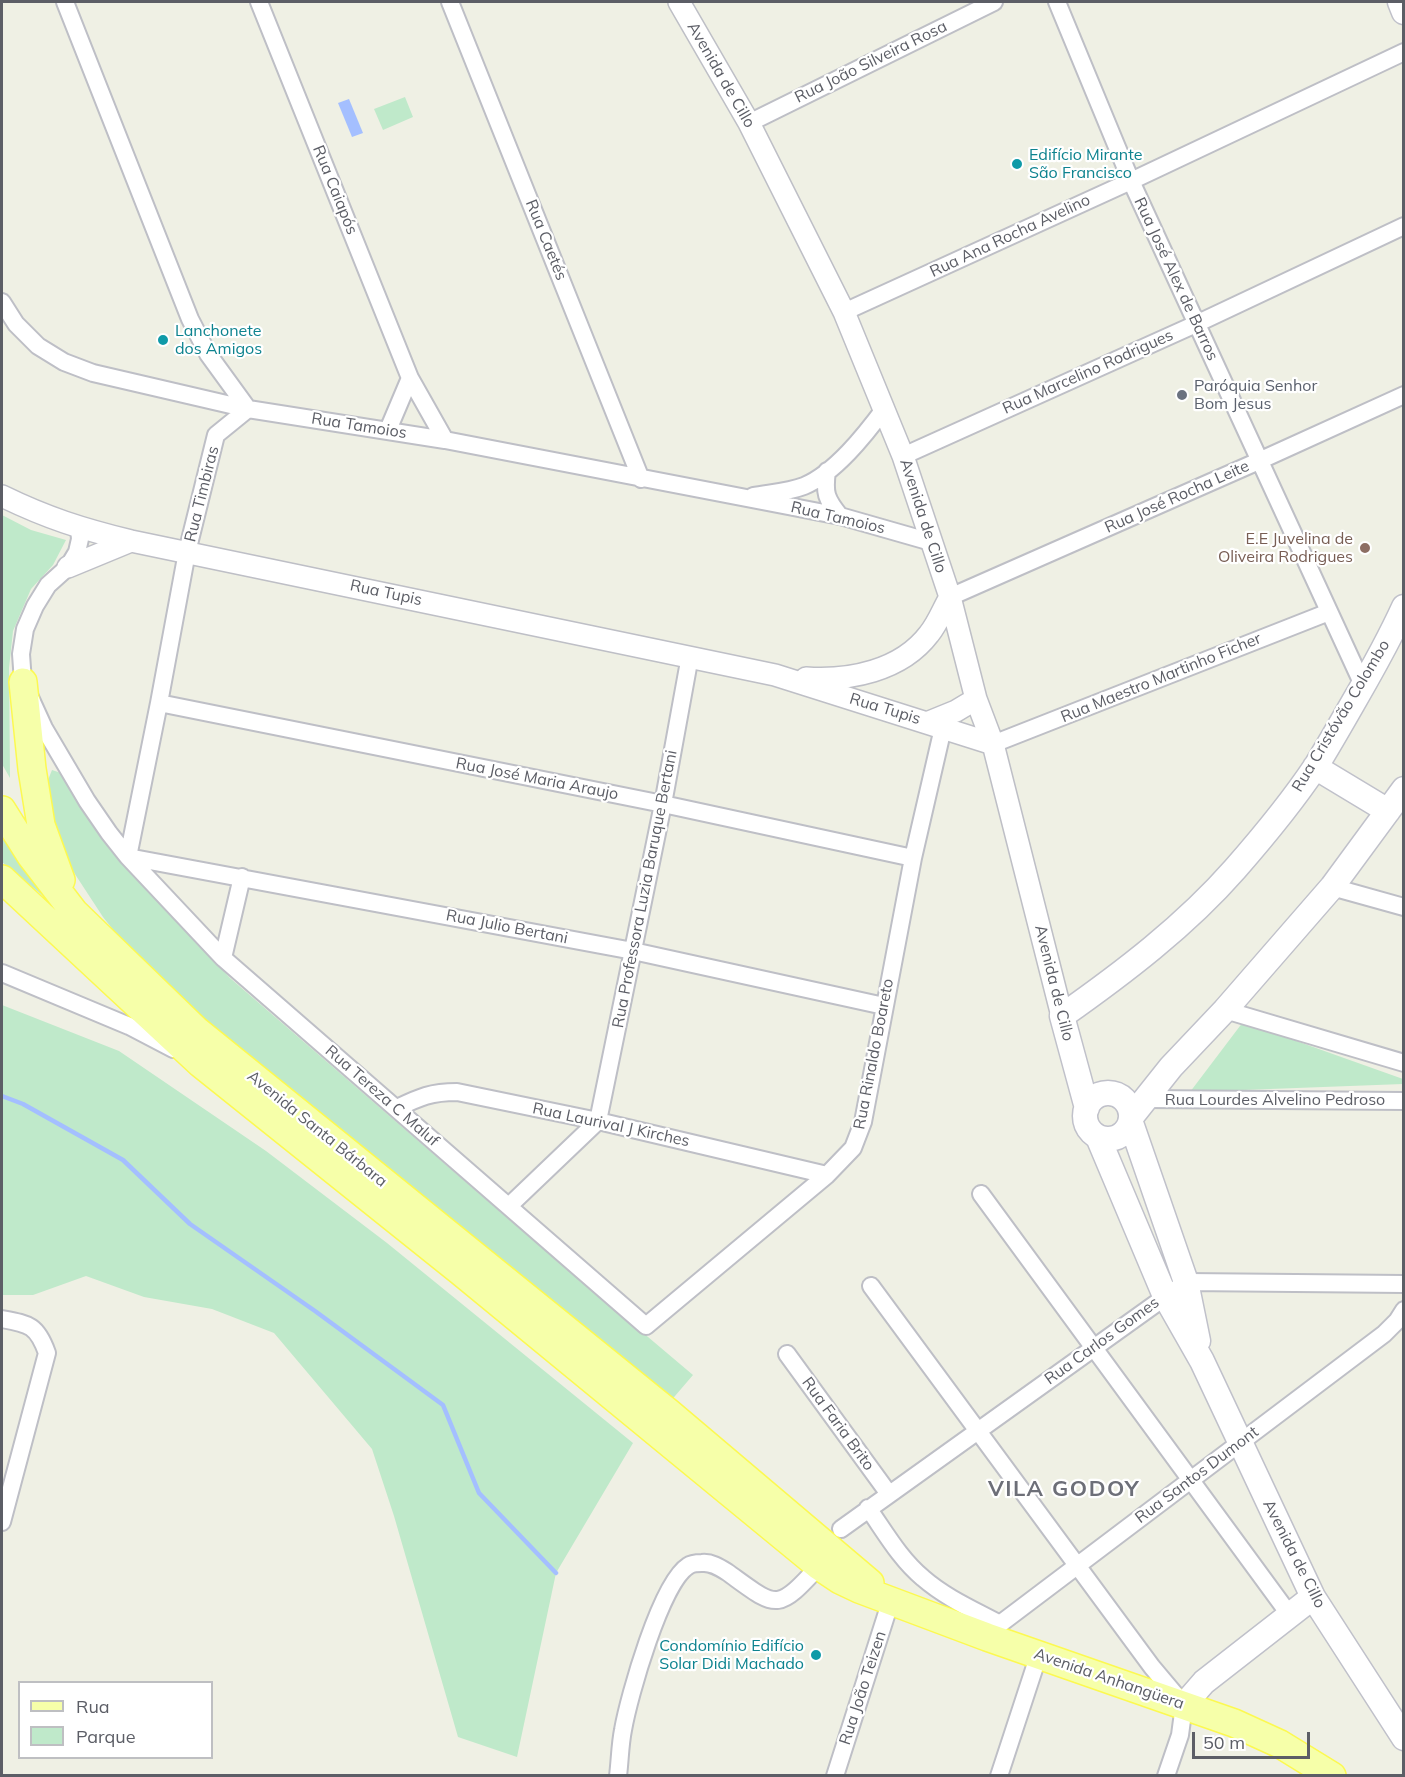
<!DOCTYPE html>
<meta charset="utf-8">
<style>
body{margin:0}
#map{position:relative;width:1405px;height:1777px;overflow:hidden;background:#eff0e4;font-family:Mulish,sans-serif}
canvas{display:block}
.frame{position:absolute;inset:0;border:3px solid #5c5e66;pointer-events:none}
.legend{position:absolute;left:18px;top:1681px;width:195px;height:78px;box-sizing:border-box;background:#fff;border:2px solid #bebfc2;margin:0;padding:8px 10px;list-style:none;font-size:18px;color:#5c5e66}
.legend li{display:flex;align-items:center;gap:12px;height:30px}
.legend b{width:30px;border:2px solid #bebfc2}
.scale{position:absolute;left:1192px;top:1732px;width:118px;height:27px;box-sizing:border-box;border:3px solid #5c5e66;border-top:0;padding-left:8px;font-size:18px;line-height:21px;white-space:nowrap;color:#5c5e66;-webkit-text-stroke:4px #fff;paint-order:stroke}
</style>
<div id="map">
<canvas width="1405" height="1777"></canvas>
<div class="frame"></div>
<ul class="legend">
<li><b style="height:8px;background:#f6ffa9"></b>Rua</li>
<li><b style="height:16px;background:#bfe9ca"></b>Parque</li>
</ul>
<div class="scale">50 m</div>
</div>
<script>
const context = document.querySelector('canvas').getContext('2d');
context.lineJoin = 'round';
function paint(path, color) { context.fillStyle = color; context.fill(path, 'evenodd'); }
function trace(path, color, width, dash) { context.strokeStyle = color; context.lineWidth = width; context.lineCap = dash ? 'butt' : 'round'; context.setLineDash(dash || []); context.stroke(path); }
function drawText(font, color, halo, rows, align = 'center') {
  context.font = font + ' Mulish,sans-serif'; context.lineWidth = 4.5; context.setLineDash([]); context.textBaseline = 'middle'; context.strokeStyle = halo; context.fillStyle = color; for (const [text, x, y, turn = 0] of rows) {
    context.save(); context.translate(x, y); context.rotate((+turn || 0) * Math.PI / 180); context.textAlign = isNaN(turn) ? turn : align; if (halo) context.strokeText(text, 0, 0); context.fillText(text, 0, 0); context.restore();
  }
}
const green = new Path2D(`
 M405,97L413,117L383,130L374,109Z
 M2,515L31,530L66,540L53,565L31,589L13,631L9,668L10,778L2,764Z
 M52,770L70,776L121,858L230,978L512,1222L693,1375L663,1410L287,1096L133,955L103,917L54,842L44,790Z
 M2,829L54,905L2,862Z
 M2,1005L119,1051L266,1151L387,1243L633,1443L556,1573L517,1757L458,1737L394,1516L372,1449L274,1333L212,1309L144,1297L86,1276L33,1295H2Z
 M1243,1022L1403,1079V1084L1190,1092Z`);
const water = new Path2D(`
 M349,99L363,133L352,137L338,103Z`);
const stream = new Path2D(`
 M2,1096L23,1104L123,1160L190,1224L315,1311L443,1405L479,1493L556,1573`);
const minor = new Path2D(`
 M65,2L190,319L208,354L248,409L216,435L187,552L159,703L128,857
 M259,2L410,378L445,440
 M450,2L641,479
 M1057,2L1131,181L1363,685
 M749,123L994,2
 M2,302L16,324L38,346L64,362L93,373L248,409L445,440L840,516L931,542
 M844,312L1131,181L1404,52
 M388,430L410,378
 M903,456L1196,324L1404,226
 M827,471C824,493 826,499 840,516
 M753,496C769,493 789,492 804,486C835,473 865,435 885,408
 M79,528L80,539L77,552L68,567L48,585L35,606L25,629L21,654L23,682L44,728L87,801L109,833L128,857L223,958L646,1326L827,1175L853,1148L863,1122L913,858L943,728
 M950,597L1261,460L1404,395
 M159,703L663,804L913,858
 M993,744L1329,612
 M128,857L633,951L884,1006
 M1332,887L1404,907
 M223,958L242,877
 M2,973L129,1026L173,1049
 M1225,1010L1404,1063
 M1146,1099L1404,1101
 M397,1108C420,1097 431,1092 457,1092L598,1121L827,1175
 M981,1194L1289,1614
 M510,1205L598,1121L663,804L690,656
 M871,1286L1152,1667L1184,1705L1180,1735L1166,1776
 M2,1319C29,1324 37,1325 47,1353L2,1522
 M787,1354L889,1494
 M868,1508C885,1532 900,1559 923,1578C946,1598 974,1610 1000,1624
 M841,1529L1186,1282L1404,1284
 M987,1637L1000,1624L1384,1334L1397,1321L1404,1310
 M618,1776C620,1760 620,1745 623,1730C629,1696 661,1583 688,1566C692,1563 697,1563 702,1563C711,1562 719,1567 727,1572C777,1608 776,1613 819,1566
 M835,1776L891,1600
 M999,1776L1039,1654`);
const tertiary = new Path2D(`
 M679,2L749,123L844,312L903,456L950,597L976,699L993,744L1062,1016
 M2,496C47,518 82,529 131,541L775,675L993,744
 M68,567L131,541
 M806,678C849,681 901,671 929,634C938,623 943,609 950,597
 M929,722L956,711L976,699`);
const secondary = new Path2D(`
 M1400,2L1404,12
 M1315,767L1388,811
 M1085 1116a23 23 0 1 1 46 0a23 23 0 1 1-46 0Z
 M1087,1108L1062,1016C1123,973 1185,926 1235,869C1263,837 1292,802 1316,766C1329,745 1341,724 1353,703C1371,672 1389,640 1404,607
 M1132,1116L1171,1067L1225,1010L1332,887L1404,789
 M1131,1123L1186,1282L1198,1341
 M1098,1137L1165,1296L1202,1361L1313,1597L1404,1738
 M1184,1705L1204,1682L1313,1597`);
const primary = new Path2D(`
 M23,682L32,769L41,825L61,880
 M2,810L31,856L74,912L196,1030L668,1412L870,1583
 M2,879L201,1064L461,1272L819,1566L840,1580L859,1589L987,1637L1234,1723L1280,1744L1332,1776`);
const markers = [
 [1017,164,6,"#0f9aa8"],
 [163,340,6,"#0f9aa8"],
 [1182,395,6,"#6b7280"],
 [1365,548,6,"#8d6e63"],
 [816,1655,6,"#0f9aa8"]
];
const streetNames = [
 ["Rua João Silveira Rosa",871,62,-26],
 ["Avenida de Cillo",721,75,60],
 ["Rua Caiapós",335,190,68],
 ["Rua Ana Rocha Avelino",1010,236,-25],
 ["Rua Caetés",546,240,68],
 ["Rua José Alex de Barros",1176,279,65],
 ["Rua Marcelino Rodrigues",1088,372,-24],
 ["Rua Tamoios",359,426,9],
 ["Rua Timbiras",202,494,-76],
 ["Rua José Rocha Leite",1177,497,-24],
 ["Avenida de Cillo",923,516,72],
 ["Rua Tamoios",838,518,13],
 ["Rua Tupis",386,593,12],
 ["Rua Maestro Martinho Ficher",1161,678,-22],
 ["Rua Tupis",885,709,17],
 ["Rua Cristóvão Colombo",1341,716,-59],
 ["Rua José Maria Araujo",537,779,11],
 ["Rua Professora Luzia Baruque Bertani",645,889,-79],
 ["Rua Julio Bertani",507,927,11],
 ["Avenida de Cillo",1054,983,76],
 ["Rua Rinaldo Boareto",874,1054,-79],
 ["Rua Tereza C Maluf",382,1096,41],
 ["Rua Lourdes Alvelino Pedroso",1275,1100],
 ["Rua Laurival J Kirches",611,1125,12],
 ["Avenida Santa Bárbara",317,1129,39],
 ["Rua Carlos Gomes",1102,1341,-36],
 ["Rua Faria Brito",838,1424,54],
 ["Rua Santos Dumont",1197,1475,-37],
 ["Avenida de Cillo",1294,1554,63],
 ["Avenida Anhangüera",1109,1679,19],
 ["Rua João Teizen",863,1688,-72]
];
const cultureNames = [
 ["Edifício Mirante",1029,155],
 ["São Francisco",1029,173],
 ["Lanchonete",175,331],
 ["dos Amigos",175,349],
 ["Condomínio Edifício",804,1646,"right"],
 ["Solar Didi Machado",804,1664,"right"]
];
const worshipNames = [
 ["Paróquia Senhor",1194,386],
 ["Bom Jesus",1194,404]
];
const educationNames = [
 ["E.E Juvelina de",1353,539],
 ["Oliveira Rodrigues",1353,557]
];
const districtNames = [
 ["VILA GODOY",1064,1489]
];
paint(green, '#bfe9ca');
paint(water, '#a4bfff');
trace(stream, '#a4bfff', 4.5);
trace(minor, '#bebfc6', 20);
trace(tertiary, '#bebfc6', 24);
trace(secondary, '#c0c1ca', 27);
trace(primary, '#fcf951', 30);
trace(minor, '#fff', 16);
trace(tertiary, '#fff', 21);
trace(secondary, '#fff', 24);
trace(primary, '#f6ffa9', 27);
for (const [x, y, r, color] of markers) { const dot = new Path2D(); dot.arc(x, y, r, 0, 2 * Math.PI); context.fillStyle = color; context.fill(dot); trace(dot, '#fff', 2); }
drawText('16px', '#5c5e66', '#fff', streetNames);
drawText('16px', '#0d838f', '#fff', cultureNames, 'left');
drawText('16px', '#5b616d', '#fff', worshipNames, 'left');
drawText('16px', '#785e54', '#fff', educationNames, 'right');
context.letterSpacing = '1.5px';
drawText('bold 22px', '#6d6f78', '#fff', districtNames);
context.letterSpacing = '0px';
</script>
